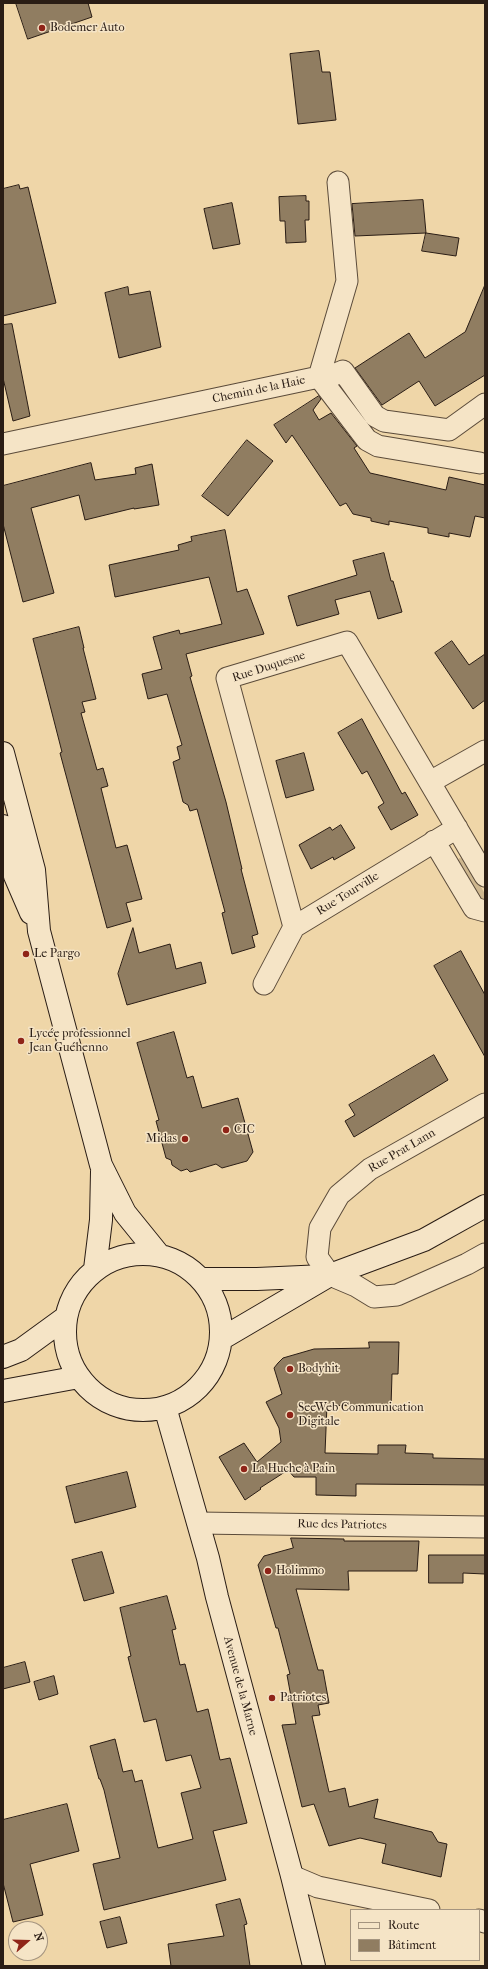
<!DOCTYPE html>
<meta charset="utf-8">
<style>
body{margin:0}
#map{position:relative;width:488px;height:1969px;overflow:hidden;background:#efd6a8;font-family:"IM FELL French Canon",serif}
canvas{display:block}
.frame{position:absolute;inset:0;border:4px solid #2a1d15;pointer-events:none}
.legend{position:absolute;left:350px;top:1909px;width:130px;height:52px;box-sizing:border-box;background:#f5e4c6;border:1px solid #a4947f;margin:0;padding:5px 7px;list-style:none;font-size:12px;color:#2a1d15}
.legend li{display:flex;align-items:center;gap:8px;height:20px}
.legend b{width:20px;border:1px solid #a4947f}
.north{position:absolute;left:8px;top:1921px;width:40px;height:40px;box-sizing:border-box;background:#f5e4c6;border:1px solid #a4947f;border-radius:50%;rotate:70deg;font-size:11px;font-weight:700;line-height:16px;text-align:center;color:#2a1d15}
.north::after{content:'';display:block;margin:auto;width:14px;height:18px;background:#8f2418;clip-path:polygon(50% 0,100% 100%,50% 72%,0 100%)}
</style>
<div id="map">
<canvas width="488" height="1969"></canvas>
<div class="frame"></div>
<ul class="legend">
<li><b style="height:5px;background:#f5e4c6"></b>Route</li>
<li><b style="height:11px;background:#907d61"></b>Bâtiment</li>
</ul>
<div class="north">N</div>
</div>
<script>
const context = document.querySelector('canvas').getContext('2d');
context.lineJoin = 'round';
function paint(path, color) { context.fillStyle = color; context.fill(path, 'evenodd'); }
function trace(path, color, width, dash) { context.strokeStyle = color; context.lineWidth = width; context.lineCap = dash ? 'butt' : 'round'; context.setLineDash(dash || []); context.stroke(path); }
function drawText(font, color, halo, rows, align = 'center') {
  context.font = font + ' "IM FELL French Canon",serif'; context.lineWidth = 3; context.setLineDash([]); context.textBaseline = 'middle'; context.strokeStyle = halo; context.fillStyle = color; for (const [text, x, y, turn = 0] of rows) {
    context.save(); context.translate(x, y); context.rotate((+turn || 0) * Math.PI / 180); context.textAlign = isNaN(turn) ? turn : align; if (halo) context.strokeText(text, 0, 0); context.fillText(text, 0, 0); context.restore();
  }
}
const green = new Path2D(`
 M459,858L465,859L485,894V902H480L457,863Z`);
const building = new Path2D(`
 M16,3H88L92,17L28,39Z
 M319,51L322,72H330L336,120L298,124L290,54Z
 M19,185L20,189L28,187L56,303L3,316V189Z
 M306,196V201H309V220H305L306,242L286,243L285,221H280L279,197Z
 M423,200L426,233L355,236L352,204Z
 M232,203L240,244L213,249L204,209Z
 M426,233L459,238L456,256L422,251Z
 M485,285V375L435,406L419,381L382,405L355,368L409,333L425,358L465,332Z
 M128,287L129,295L150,291L161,347L119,358L105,293Z
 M12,324L30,416L13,421L3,378V325Z
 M319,396L321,399L313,410L319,420L331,413L357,446L354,448L370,473L446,490L449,477L485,485V518L475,516L470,537L449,533V537L428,533V528L389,521V525L371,521V518L353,514L346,503L340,506L292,435L286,443L274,425Z
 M247,440L273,461L228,516L202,496Z
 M91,463L95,480L136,474L135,468L152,464L159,505L134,509V508L85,520L79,495L31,508L54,593L23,602L3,524V486Z
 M225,530L237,592L247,589L264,634L186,654L192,676L190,677L226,802L242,869H241L258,934L252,936L255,947L232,954L222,913L225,912L197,809L190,811L188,805L183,802L173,762L180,759L177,747L182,745L167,694L148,699L142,674L162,669L153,637L179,630L180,634L222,624L209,577L115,597L109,565L179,550L178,545L192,541L191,537Z
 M384,553L391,581H393L402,612L378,619L370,591L335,600L339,614L297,626L288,596L357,575L353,561Z
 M79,627L84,648H83L96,699L82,702L85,712L81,713L97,770L103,768L108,786L101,788L116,848L127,845L142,899L126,903L131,921L107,928L60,753L62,752L33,639Z
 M452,641L469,665L485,654V700L473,709L435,653Z
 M362,719L402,794L405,792L418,815L391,830L378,807L384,803L367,771L362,774L338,733Z
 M304,753L314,790L286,798L276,761Z
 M341,825L355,848L334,860L333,857L311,869L299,845L330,827L332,830Z
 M133,928L139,953L170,944L176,969L201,962L206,983L127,1005L118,974Z
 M461,951L485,995V1057L434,966Z
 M174,1032L187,1078L193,1076L202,1108L238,1098L253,1152L247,1161L222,1168L216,1164L190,1172L187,1169L181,1171L172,1165L171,1160L166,1158L156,1121L159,1120L137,1043Z
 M434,1055L448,1080L354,1137L345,1121L355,1115L349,1105Z
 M369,1342H399L398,1374H392L391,1407L327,1405L325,1453L378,1454V1445H406L405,1453L433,1454V1458L485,1459V1485L356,1484V1496L316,1495V1477H294L288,1470L260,1488L261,1489L245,1500L219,1457L244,1443L257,1462L281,1442L279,1428L266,1402L282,1394L274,1368L278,1363L283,1358L314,1349L369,1348Z
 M127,1472L136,1507L75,1523L66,1487Z
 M291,1538L344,1539V1541H419L417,1571H348L349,1590L296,1589L318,1670H323L329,1703L318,1705L320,1715L312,1716L329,1792L345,1788L349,1807L378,1799L374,1818L432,1832L438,1842L447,1844L441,1877L382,1863L386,1844L360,1838L329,1846L314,1804L302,1807L282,1725L296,1724L287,1675L290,1674L278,1628H276L258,1565L264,1556L293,1548Z
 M102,1552L114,1593L84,1601L72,1560Z
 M429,1555H485V1574L463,1573V1583H429Z
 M167,1596L176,1629L172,1630L180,1665L185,1664L197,1712L208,1709L220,1760L230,1758L247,1823L213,1831L226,1880L104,1910L93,1864L120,1858L104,1790L100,1779H99L90,1746L115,1739L123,1772L132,1770L135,1782L142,1780L158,1848L193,1839L181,1793L201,1788L191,1755L166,1761L156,1719L144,1722L128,1657L131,1656L120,1608Z
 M25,1662L30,1682L3,1689V1668Z
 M54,1676L58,1694L39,1700L34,1682Z
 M67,1804L79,1851L30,1864L43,1915L13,1922L3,1883V1820Z
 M240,1899L247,1924L244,1925L250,1966H171L168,1944L224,1936L216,1905Z
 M120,1917L127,1943L107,1948L100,1922Z`);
const street = new Path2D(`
 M319,377L367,440L378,446L480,463
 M322,380L343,371L375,416L384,421L449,430L485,404
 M3,444L319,377L347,281L338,182
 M430,782L485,751
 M434,841L474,908L485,911
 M294,927L227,678L347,642L485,876
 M264,984L294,927L457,828
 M485,1104L370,1169L339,1195L320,1228L317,1257L330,1275L356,1286L374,1297L397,1295L467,1264L485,1254
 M198,1523L485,1527
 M292,1876L318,1887L429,1910
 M479,1920L485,1922`);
const secondary = new Path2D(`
 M3,753L34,870L39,931L101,1165L125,1213L159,1255
 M3,826L15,876L31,913
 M65 1332a78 78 0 1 1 156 0a78 78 0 1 1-156 0Z
 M95,1269L101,1220L102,1172
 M201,1279H257L324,1276
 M221,1339L330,1275L424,1240L485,1206
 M3,1357L21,1350L65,1318
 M3,1391L79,1377
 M165,1407L208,1558L217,1597L292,1876L314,1966`);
const markers = [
 [42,28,4,"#8f2418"],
 [26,954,4,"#8f2418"],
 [21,1041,4,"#8f2418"],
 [226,1130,4,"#8f2418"],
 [185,1139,4,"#8f2418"],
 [290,1369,4,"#8f2418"],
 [290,1415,4,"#8f2418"],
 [244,1469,4,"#8f2418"],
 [268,1571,4,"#8f2418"],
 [272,1698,4,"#8f2418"]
];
const poiNames = [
 ["Bodemer Auto",50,28],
 ["Le Pargo",34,954],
 ["Lycée professionnel",29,1034],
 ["Jean Guéhenno",29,1048],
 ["CIC",234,1130],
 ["Midas",177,1139,"right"],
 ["Bodyhit",298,1369],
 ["SeeWeb Communication",298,1408],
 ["Digitale",298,1422],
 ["La Huche à Pain",252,1469],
 ["Holimmo",276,1571],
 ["Patriotes",280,1698]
];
const streetNames = [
 ["Chemin de la Haie",259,390,-12],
 ["Rue Duquesne",269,667,-18],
 ["Rue Tourville",348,894,-32],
 ["Rue Prat Lann",402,1151,-30],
 ["Rue des Patriotes",342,1525,1],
 ["Avenue de la Marne",240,1686,75]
];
paint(green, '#ceb78f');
paint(building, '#907d61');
trace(building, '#2a1d15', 1);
trace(street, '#5b4b3a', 23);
trace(secondary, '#2a1d15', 24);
trace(street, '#f5e4c6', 21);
trace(secondary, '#f5e4c6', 22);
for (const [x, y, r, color] of markers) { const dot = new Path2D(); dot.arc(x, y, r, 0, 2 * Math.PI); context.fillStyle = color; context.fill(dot); trace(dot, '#f5e4c6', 1.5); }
drawText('12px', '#2a1d15', '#f5e4c6', poiNames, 'left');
drawText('12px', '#2a1d15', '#f5e4c6', streetNames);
</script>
